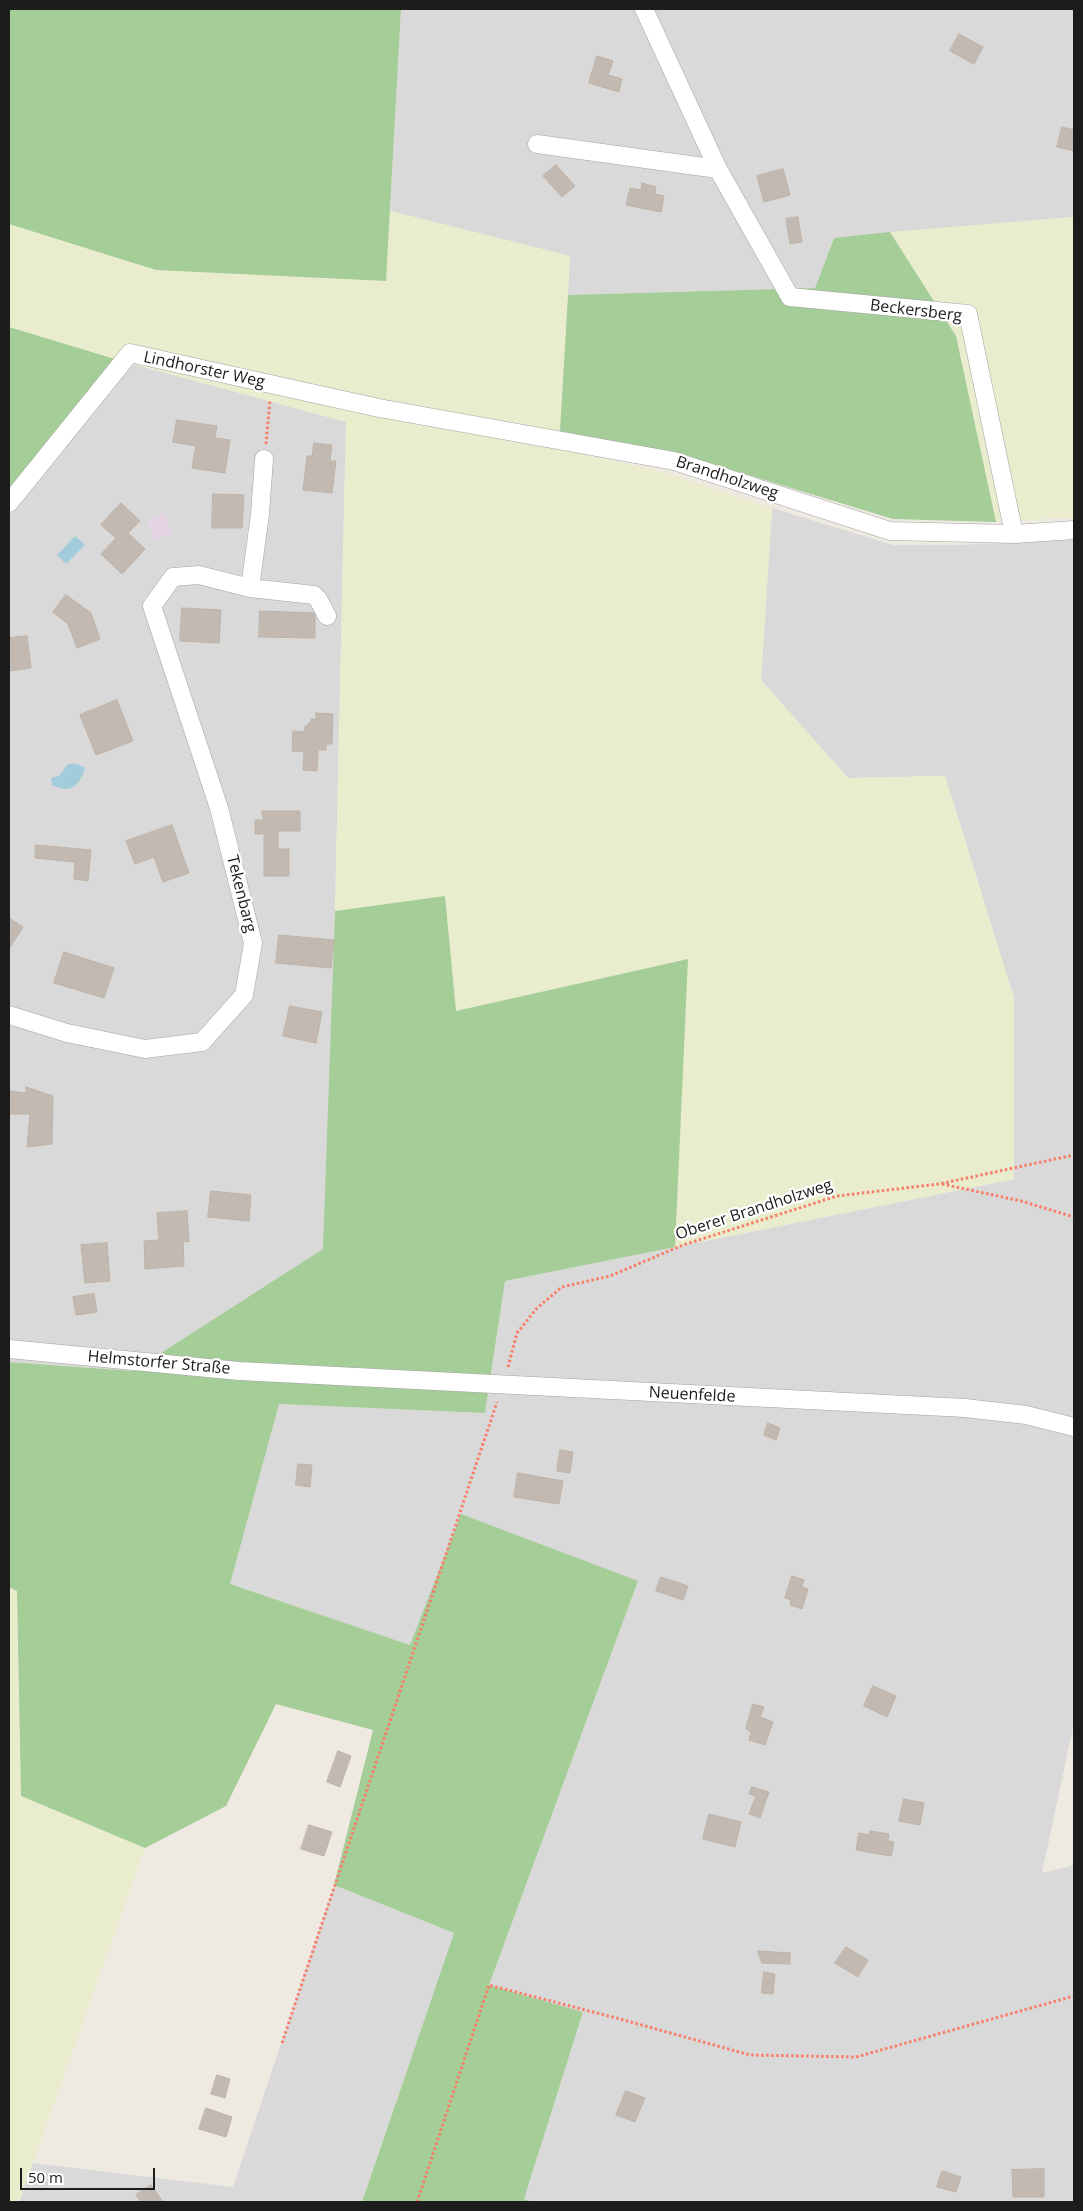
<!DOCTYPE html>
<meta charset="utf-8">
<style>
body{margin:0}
#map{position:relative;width:1083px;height:2211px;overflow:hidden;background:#eeeae2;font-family:"Open Sans",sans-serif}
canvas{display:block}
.frame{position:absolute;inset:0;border:10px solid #1c1c1c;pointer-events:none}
.scale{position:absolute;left:20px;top:2168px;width:135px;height:22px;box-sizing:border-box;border:2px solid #1c1c1c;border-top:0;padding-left:6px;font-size:15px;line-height:18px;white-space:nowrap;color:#1c1c1c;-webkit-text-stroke:4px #fff;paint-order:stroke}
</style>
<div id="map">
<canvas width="1083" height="2211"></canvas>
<div class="frame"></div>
<div class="scale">50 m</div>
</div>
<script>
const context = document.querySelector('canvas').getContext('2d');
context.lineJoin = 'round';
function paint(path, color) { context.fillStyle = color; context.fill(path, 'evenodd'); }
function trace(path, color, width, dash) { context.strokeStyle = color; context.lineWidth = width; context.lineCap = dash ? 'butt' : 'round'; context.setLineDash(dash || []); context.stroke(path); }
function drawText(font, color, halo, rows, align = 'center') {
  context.font = font + ' "Open Sans",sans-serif'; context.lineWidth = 4.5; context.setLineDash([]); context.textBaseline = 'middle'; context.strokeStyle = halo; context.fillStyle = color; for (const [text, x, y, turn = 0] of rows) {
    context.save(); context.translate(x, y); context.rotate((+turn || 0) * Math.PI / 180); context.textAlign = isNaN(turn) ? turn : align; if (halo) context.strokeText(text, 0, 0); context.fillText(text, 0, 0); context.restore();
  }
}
const residential = new Path2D(`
 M401,9H1074V217L834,238L815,288L568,295L570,256L390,211Z
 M118,360L346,422L335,911L324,1249L133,1371L9,1362V490Z
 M772,508L893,545H960L1074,539V1723L1042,1873L1074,1865V2202H533L524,2199L583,2012L489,1985L638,1581L410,1645L230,1584L278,1404L485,1413L505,1281L1014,1179V998L945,776L848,778L761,680Z
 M334,1885L454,1933L362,2202H19L32,2163L233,2187Z`);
const industrial = new Path2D(`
 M165,513L172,534L154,540L147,520Z`);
const farmland = new Path2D(`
 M390,211L570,256L560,431L563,450L667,473L772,508L761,680L848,778L945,776L1014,998V1179L675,1247L687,959L456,1011L445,896L335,911L346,422L118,360L9,327V224L156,270L386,281Z
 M1074,217V517L996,522L956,336L890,232Z
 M9,1587L17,1591L21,1796L145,1848L19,2202H9Z`);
const forest = new Path2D(`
 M9,9H401L386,281L156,270L9,224Z
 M890,232L956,336L996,522L893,519L686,456L560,431L568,295L815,288L834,238Z
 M9,327L118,360L9,490Z
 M445,896L456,1011L688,959L675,1247L505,1281L485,1413L279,1404L230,1584L410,1645L461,1514L638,1581L489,1985L583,2012L524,2199L533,2202H362L454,1933L334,1885L373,1730L276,1704L226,1806L145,1848L21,1796L17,1591L9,1587V1362L133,1371L323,1249L335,911Z`);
const water = new Path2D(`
 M75,536L85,545L66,564L57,555Z
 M68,764H77L85,768C79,787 71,794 52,785L51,778L59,776Z`);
const building = new Path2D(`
 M959,34L983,47L974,64L950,51Z
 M597,56L613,61L608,75L622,79L619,92L589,83Z
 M1062,127L1074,130V151L1057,147Z
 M556,165L575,186L562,197L543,176Z
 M783,169L790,195L764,202L757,176Z
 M642,183L656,187L655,194L664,196L661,212L626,205L630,188L641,190Z
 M798,217L802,242L790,244L786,219Z
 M177,420L217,426L215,438L230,440L225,473L192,468L196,446L173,442Z
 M314,443L332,445L330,461H336L332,493L303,490L307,456H312Z
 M213,494L244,495L242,528H212Z
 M121,503L140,521L128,533L145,549L122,574L101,554L116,538L101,525Z
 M66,595L91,613L100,639L77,648L68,624L53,612Z
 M182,608L221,610L219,643L180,641Z
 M260,611L315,613V638L259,637Z
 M27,636L31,668L9,671V638Z
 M117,700L133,741L96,755L80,715Z
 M316,713L333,714L332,744H326V750H318L317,771L303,770L304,752L292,751L293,731L305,732V726H308V723H311V719H316Z
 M262,811H300V831H278V849H289V876H264V834H255V820H263Z
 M172,825L189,873L163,882L154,857L135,864L126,841Z
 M36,845L91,850L88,881L74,879L75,862L35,858Z
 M9,918L23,927L9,949Z
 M279,935L334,940L331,968L276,963Z
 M64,952L114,968L104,998L54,983Z
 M290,1006L322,1012L316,1043L283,1036Z
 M26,1087L53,1096L52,1144L27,1147L30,1114H9V1091L26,1093Z
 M211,1191L251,1195L249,1221L208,1217Z
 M187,1211L189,1242L183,1241L184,1266L145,1269L144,1241L159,1240L157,1213Z
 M107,1243L110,1281L85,1283L81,1245Z
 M94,1294L97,1312L76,1315L73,1297Z
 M768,1423L780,1428L776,1440L764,1435Z
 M560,1450L573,1452L570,1473L557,1471Z
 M298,1464L312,1465L310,1487L296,1485Z
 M518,1473L563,1481L559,1504L514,1497Z
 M792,1576L804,1580L802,1587L808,1589L802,1609L790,1605L791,1600L785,1598Z
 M661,1577L688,1586L683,1600L656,1591Z
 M873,1686L896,1696L887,1717L864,1706Z
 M753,1704L764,1707L760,1717L773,1722L765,1745L749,1740L751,1732L746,1729Z
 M338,1751L351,1756L340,1787L327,1782Z
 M752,1787L769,1792L760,1818L749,1814L756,1796L749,1794Z
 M904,1799L924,1803L920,1825L899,1821Z
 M709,1814L741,1822L735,1847L703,1839Z
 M309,1825L332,1832L324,1856L301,1849Z
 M870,1831L889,1834L888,1841L894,1842L891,1856L856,1850L859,1833L869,1835Z
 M846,1947L868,1960L858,1977L835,1963Z
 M758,1951L790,1953V1964L762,1963Z
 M764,1972L775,1974L773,1994L762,1993Z
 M217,2075L230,2079L225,2098L211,2094Z
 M626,2091L645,2098L635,2122L616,2115Z
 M206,2108L232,2117L226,2137L199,2129Z
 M1044,2169V2197H1013L1012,2170Z
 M942,2171L961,2177L956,2192L937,2187Z
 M151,2185L163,2202H141L136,2195Z`);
const path = new Path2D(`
 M266,444L270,400
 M942,1184L1021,1201L1074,1217
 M508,1367L517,1333L537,1308L562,1287L610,1276L683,1245L837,1196L939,1184L1074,1155
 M282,2043L497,1402
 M417,2202L489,1985L620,2019L750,2055L856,2057L1074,1996`);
const minor = new Path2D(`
 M644,9L718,169L790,297L968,314L1014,534
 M537,144L718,169
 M9,503L130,353L379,408L674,461L890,531L1014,534L1074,530
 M250,588L260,514L264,459
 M9,1015L67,1033L145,1049L202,1042L244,995L253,943L219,808L152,606L173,577L199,575L250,588L314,595L318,599L327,616
 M9,1349L239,1371L965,1408L1026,1415L1074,1427`);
const streetNames = [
 ["Beckersberg",916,311,7],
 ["Lindhorster Weg",204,370,12],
 ["Brandholzweg",727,478,18],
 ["Tekenbarg",241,894,76],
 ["Oberer Brandholzweg",754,1210,-18],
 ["Helmstorfer Straße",159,1363,5],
 ["Neuenfelde",692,1395,3]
];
paint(residential, '#dad9d9');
paint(industrial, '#e7d4e2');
paint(farmland, '#e9edcd');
paint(forest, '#a4cd97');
paint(water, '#a2ccdb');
paint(building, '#c2bab2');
trace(building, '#bfb2a5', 1);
trace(minor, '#a3a3a3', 19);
trace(path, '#f87e69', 3, [2.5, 2.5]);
trace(minor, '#fff', 18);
drawText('16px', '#1c1c1c', '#fff', streetNames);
</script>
